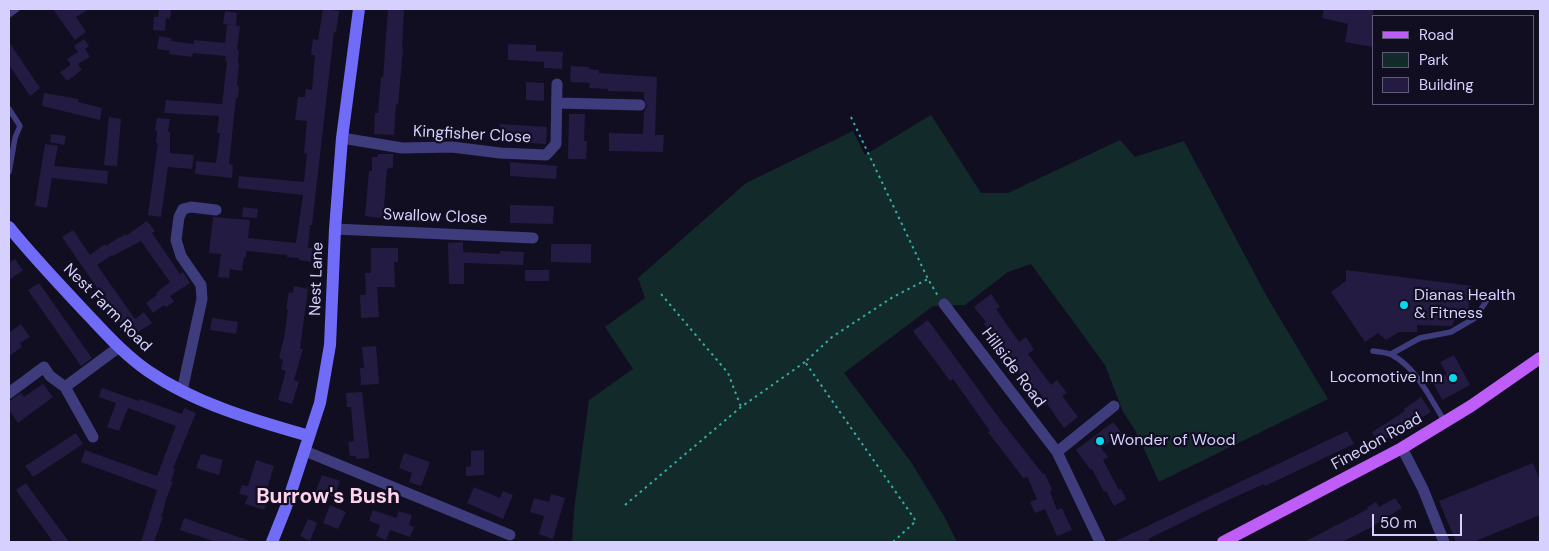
<!DOCTYPE html>
<style>
body{margin:0}
#map{position:relative;width:1549px;height:551px;overflow:hidden;background:#110e21;font-family:"DM Sans",sans-serif}
canvas{display:block}
.frame{position:absolute;inset:0;border:10px solid #d5d0fd;pointer-events:none}
.legend{position:absolute;left:1372px;top:15px;width:162px;height:90px;box-sizing:border-box;background:#110e21;border:1px solid #5f5c79;margin:0;padding:6px 9px;list-style:none;font-size:15px;color:#d5d0fd}
.legend li{display:flex;align-items:center;gap:10px;height:25px}
.legend b{width:25px;border:1px solid #5f5c79}
.scale{position:absolute;left:1372px;top:514px;width:90px;height:22px;box-sizing:border-box;border:2px solid #d5d0fd;border-top:0;padding-left:6px;font-size:15px;line-height:18px;white-space:nowrap;color:#d5d0fd;-webkit-text-stroke:4px #110e21;paint-order:stroke}
</style>
<div id="map">
<canvas width="1549" height="551"></canvas>
<div class="frame"></div>
<ul class="legend">
<li><b style="height:6px;background:#be5df7"></b>Road</li>
<li><b style="height:14px;background:#122a29"></b>Park</li>
<li><b style="height:14px;background:#231b41"></b>Building</li>
</ul>
<div class="scale">50 m</div>
</div>
<script>
const context = document.querySelector('canvas').getContext('2d');
context.lineJoin = 'round';
function paint(path, color) { context.fillStyle = color; context.fill(path, 'evenodd'); }
function trace(path, color, width, dash) { context.strokeStyle = color; context.lineWidth = width; context.lineCap = dash ? 'butt' : 'round'; context.setLineDash(dash || []); context.stroke(path); }
function drawText(font, color, halo, rows, align = 'center') {
  context.font = font + ' "DM Sans",sans-serif'; context.lineWidth = 4.5; context.setLineDash([]); context.textBaseline = 'middle'; context.strokeStyle = halo; context.fillStyle = color; for (const [text, x, y, turn = 0] of rows) {
    context.save(); context.translate(x, y); context.rotate((+turn || 0) * Math.PI / 180); context.textAlign = isNaN(turn) ? turn : align; if (halo) context.strokeText(text, 0, 0); context.fillText(text, 0, 0); context.restore();
  }
}
const green = new Path2D(`
 M931,115L981,193H1008L1120,140L1135,157L1184,141L1266,295L1328,399L1159,482L1135,430L1123,412L1105,365L1031,264L1008,272L965,305L933,306L844,373L911,462L944,516L957,542H572L574,510L589,400L633,369L605,327L645,298L638,278L746,183L853,131L865,155Z`);
const building = new Path2D(`
 M53,9H89L76,17L86,32L75,40Z
 M159,9H171L170,19L166,18L165,31L153,30L154,17H158Z
 M323,9L339,11L336,32H334L312,225H310L308,248H313L311,262L299,260V258L287,257V255L246,251V257H244L242,271L230,269L229,278L218,277L221,254L209,253L213,217L250,220L248,238L296,243L303,195L238,188L239,176L304,182L307,154L304,153L307,121L295,120L298,97H305L306,89L312,90L315,55H311L313,39L318,40Z
 M388,9H404L402,48L403,49L398,105L396,104L394,135L374,134L375,113H378L381,77L383,78Z
 M1324,9H1373V47L1345,42L1348,24L1322,18Z
 M225,11L237,13L236,26H240L237,50H239L238,63H239L237,86H239L238,98H236L229,164L233,165L232,178L195,174L196,161L216,163L220,133H217L219,116L164,113L166,100L222,104L227,62L225,61L226,56L193,53L192,57L169,54L170,51L157,49L159,36L171,38V41L194,44V40L225,43L227,25H233L223,24Z
 M84,39L89,46L85,49L90,57L78,64L82,70L67,81L60,72L71,65L67,59L78,52L74,46Z
 M9,42L40,88L30,96L9,65Z
 M508,44L536,45V51L563,52L562,69L544,68V62L508,60Z
 M571,66L589,67V69L599,70V73L657,77L655,135H664L663,152L609,151V133L643,134L644,112L647,106L644,99V92L608,91V89L589,88L590,83L570,82Z
 M526,82L544,83V101L526,100Z
 M44,93L79,99L78,102L102,108L100,120L42,106Z
 M569,114H585L584,141H587L586,159H568Z
 M109,117L121,119L117,166L104,165Z
 M157,118L170,119L168,132H170V153L194,155L192,169L168,167L161,217L148,215L158,143H156L157,131L155,130Z
 M500,124L547,127L546,144L500,141Z
 M51,134L66,136L64,145L50,142Z
 M45,144L58,146L54,166L108,171L107,184L52,178L47,208L35,206Z
 M378,154H393V167L387,169L384,206L390,207L388,219L365,216L369,171H372V157H378Z
 M510,162L557,166L556,179L510,176Z
 M510,205L554,206L553,224L510,223Z
 M243,207L258,209L257,218L242,217Z
 M147,221L155,231L152,233L180,274L183,272L190,283L170,296L174,302L166,307L164,305L153,313L146,303L157,295L156,293L170,282L141,241L113,256L112,255L97,265L135,319L144,312L152,323L131,337L62,237L73,230L90,255L105,244L106,246L125,234L126,236Z
 M463,242V252L500,254V251L524,252L523,265L464,263V284H449L448,243Z
 M551,244H591V263L551,262Z
 M371,248H398V262H394L395,287H377L379,317L361,318L360,295H366L365,273H371Z
 M15,259L23,270L9,280V263Z
 M525,270H549V281H525Z
 M1346,270L1472,286L1467,317L1455,318L1452,326L1417,325V332H1399L1386,340L1378,333L1365,342L1331,292L1346,281Z
 M39,283L92,358L81,366L28,290Z
 M294,286L308,289L300,349H303L294,380L299,382L292,404L278,400L286,371L281,369L283,360L279,358L284,338L288,309H286L289,292L293,293Z
 M991,294L1000,307L996,309L1019,342L1026,337L1034,350L1028,354L1051,385L1057,380L1067,393L1062,396L1078,417L1064,428L1036,388L1032,391L1015,367L1017,366L1004,347L1002,348L984,324L986,322L974,307Z
 M212,318L238,322L236,334L210,330Z
 M928,320L1002,422L1043,474H1045L1052,490L1050,492L1057,510L1062,508L1072,530L1057,536L1045,509L1035,513L1030,502L1037,499L1027,476L1024,479L988,432L990,431L953,379L950,381L913,331Z
 M21,324L30,337L20,343L22,347L9,356V333Z
 M376,346L379,384L361,385L360,368H364L362,347Z
 M1454,355L1470,385L1442,400L1433,382L1447,374L1440,362Z
 M43,384L53,397L18,423L9,410V401L21,393L24,397Z
 M102,388L139,401L140,399L182,414L184,408L196,413L173,468L175,469L171,481H173L164,505H165L161,517H163L154,542H141L157,490L81,462L85,450L157,476L176,426L128,408L119,431L107,427L116,403L99,397Z
 M362,392L369,455V458L356,459V456H350L348,442L354,441L351,407H347L346,393Z
 M1421,397L1431,412L1379,443L1372,432L1405,411L1404,409Z
 M1113,422L1122,433L1101,448L1108,457L1103,460L1119,490L1121,489L1126,499L1114,506L1106,491L1104,492L1092,469H1090L1076,450Z
 M1347,431L1354,444L1265,486L1264,484L1226,501L1148,539L1150,542H1114Z
 M76,433L83,444L33,477L25,466Z
 M484,450V475L466,476V467L471,466V451Z
 M404,453L430,462L421,486L409,482L412,473L399,468Z
 M201,454L223,460L219,475L196,468Z
 M256,460L274,466L266,492L270,493L264,510L245,504L248,496L239,494L242,485L248,486Z
 M1533,463L1540,481V515L1473,542H1456L1439,501Z
 M322,475L340,481L334,497L316,491Z
 M26,483L33,493L69,542H53L23,500L16,490Z
 M474,487L500,498L503,491L513,495L503,519L467,503Z
 M551,494L565,498L553,539L539,534L544,516L530,512L534,498L549,502Z
 M1395,498L1402,508L1370,528L1342,542H1304L1368,509L1367,507L1376,502L1379,507Z
 M330,505L346,512L338,529L323,523Z
 M373,510L396,518L399,511L412,515L409,525L414,527L410,537L390,530L386,540L376,536L380,525L369,521Z
 M184,518L250,541L249,542H216L180,530Z
 M308,519L317,523L310,541L300,536Z`);
const path = new Path2D(`
 M851,117L928,279L938,296
 M661,294L728,373L741,407
 M625,505L741,407L805,362
 M893,542L916,521L805,362L832,337L893,297L928,279`);
const lane = new Path2D(`
 M9,15L17,9
 M9,109L20,126L15,138L9,172
 M1373,351C1379,352 1387,352 1392,355C1417,368 1431,400 1445,422
 M1391,354L1420,338L1451,332L1475,318L1487,300`);
const street = new Path2D(`
 M557,103L640,105
 M342,138L402,148L452,147L500,153L546,155L556,144L557,84
 M335,229L533,238
 M944,304L1057,452L1100,542
 M65,387L119,347
 M182,391L202,299L201,285L181,256L176,240L179,217L183,209L191,207L216,210
 M9,393L44,367L50,376L65,387L93,437
 M1402,448L1423,489L1444,542
 M305,451L510,535
 M1057,452L1114,406`);
const secondary = new Path2D(`
 M9,227C34,258 62,287 90,317C108,336 126,356 148,371C196,404 253,420 309,436
 M272,542L286,507L320,403L330,345L335,229L342,138L359,9`);
const primary = new Path2D(`
 M1223,542L1402,448L1471,406L1540,358`);
const markers = [
 [1404,305,5,"#0cd6ed"],
 [1453,378,5,"#0cd6ed"],
 [1100,441,5,"#0cd6ed"]
];
const streetNames = [
 ["Kingfisher Close",472,135,3],
 ["Swallow Close",435,217,2],
 ["Nest Lane",317,279,-88],
 ["Nest Farm Road",107,308,45],
 ["Hillside Road",1013,368,53],
 ["Finedon Road",1377,442,-29]
];
const poiNames = [
 ["Dianas Health",1414,296],
 ["& Fitness",1414,314],
 ["Locomotive Inn",1443,378,"right"],
 ["Wonder of Wood",1110,441]
];
const districtNames = [
 ["Burrow's Bush",328,497]
];
paint(green, '#122a29');
paint(building, '#231b41');
trace(path, '#34ada6', 2, [2.5, 4]);
trace(lane, '#3e3c7d', 5.5);
trace(street, '#3e3c7d', 11);
trace(secondary, '#706cf8', 12);
trace(primary, '#be5df7', 12);
for (const [x, y, r, color] of markers) { const dot = new Path2D(); dot.arc(x, y, r, 0, 2 * Math.PI); context.fillStyle = color; context.fill(dot); trace(dot, '#110e21', 2); }
drawText('16px', '#d5d0fd', '#110e21', streetNames);
drawText('16px', '#d5d0fd', '#110e21', poiNames, 'left');
drawText('bold 21px', '#fdd2ed', '#110e21', districtNames);
</script>
